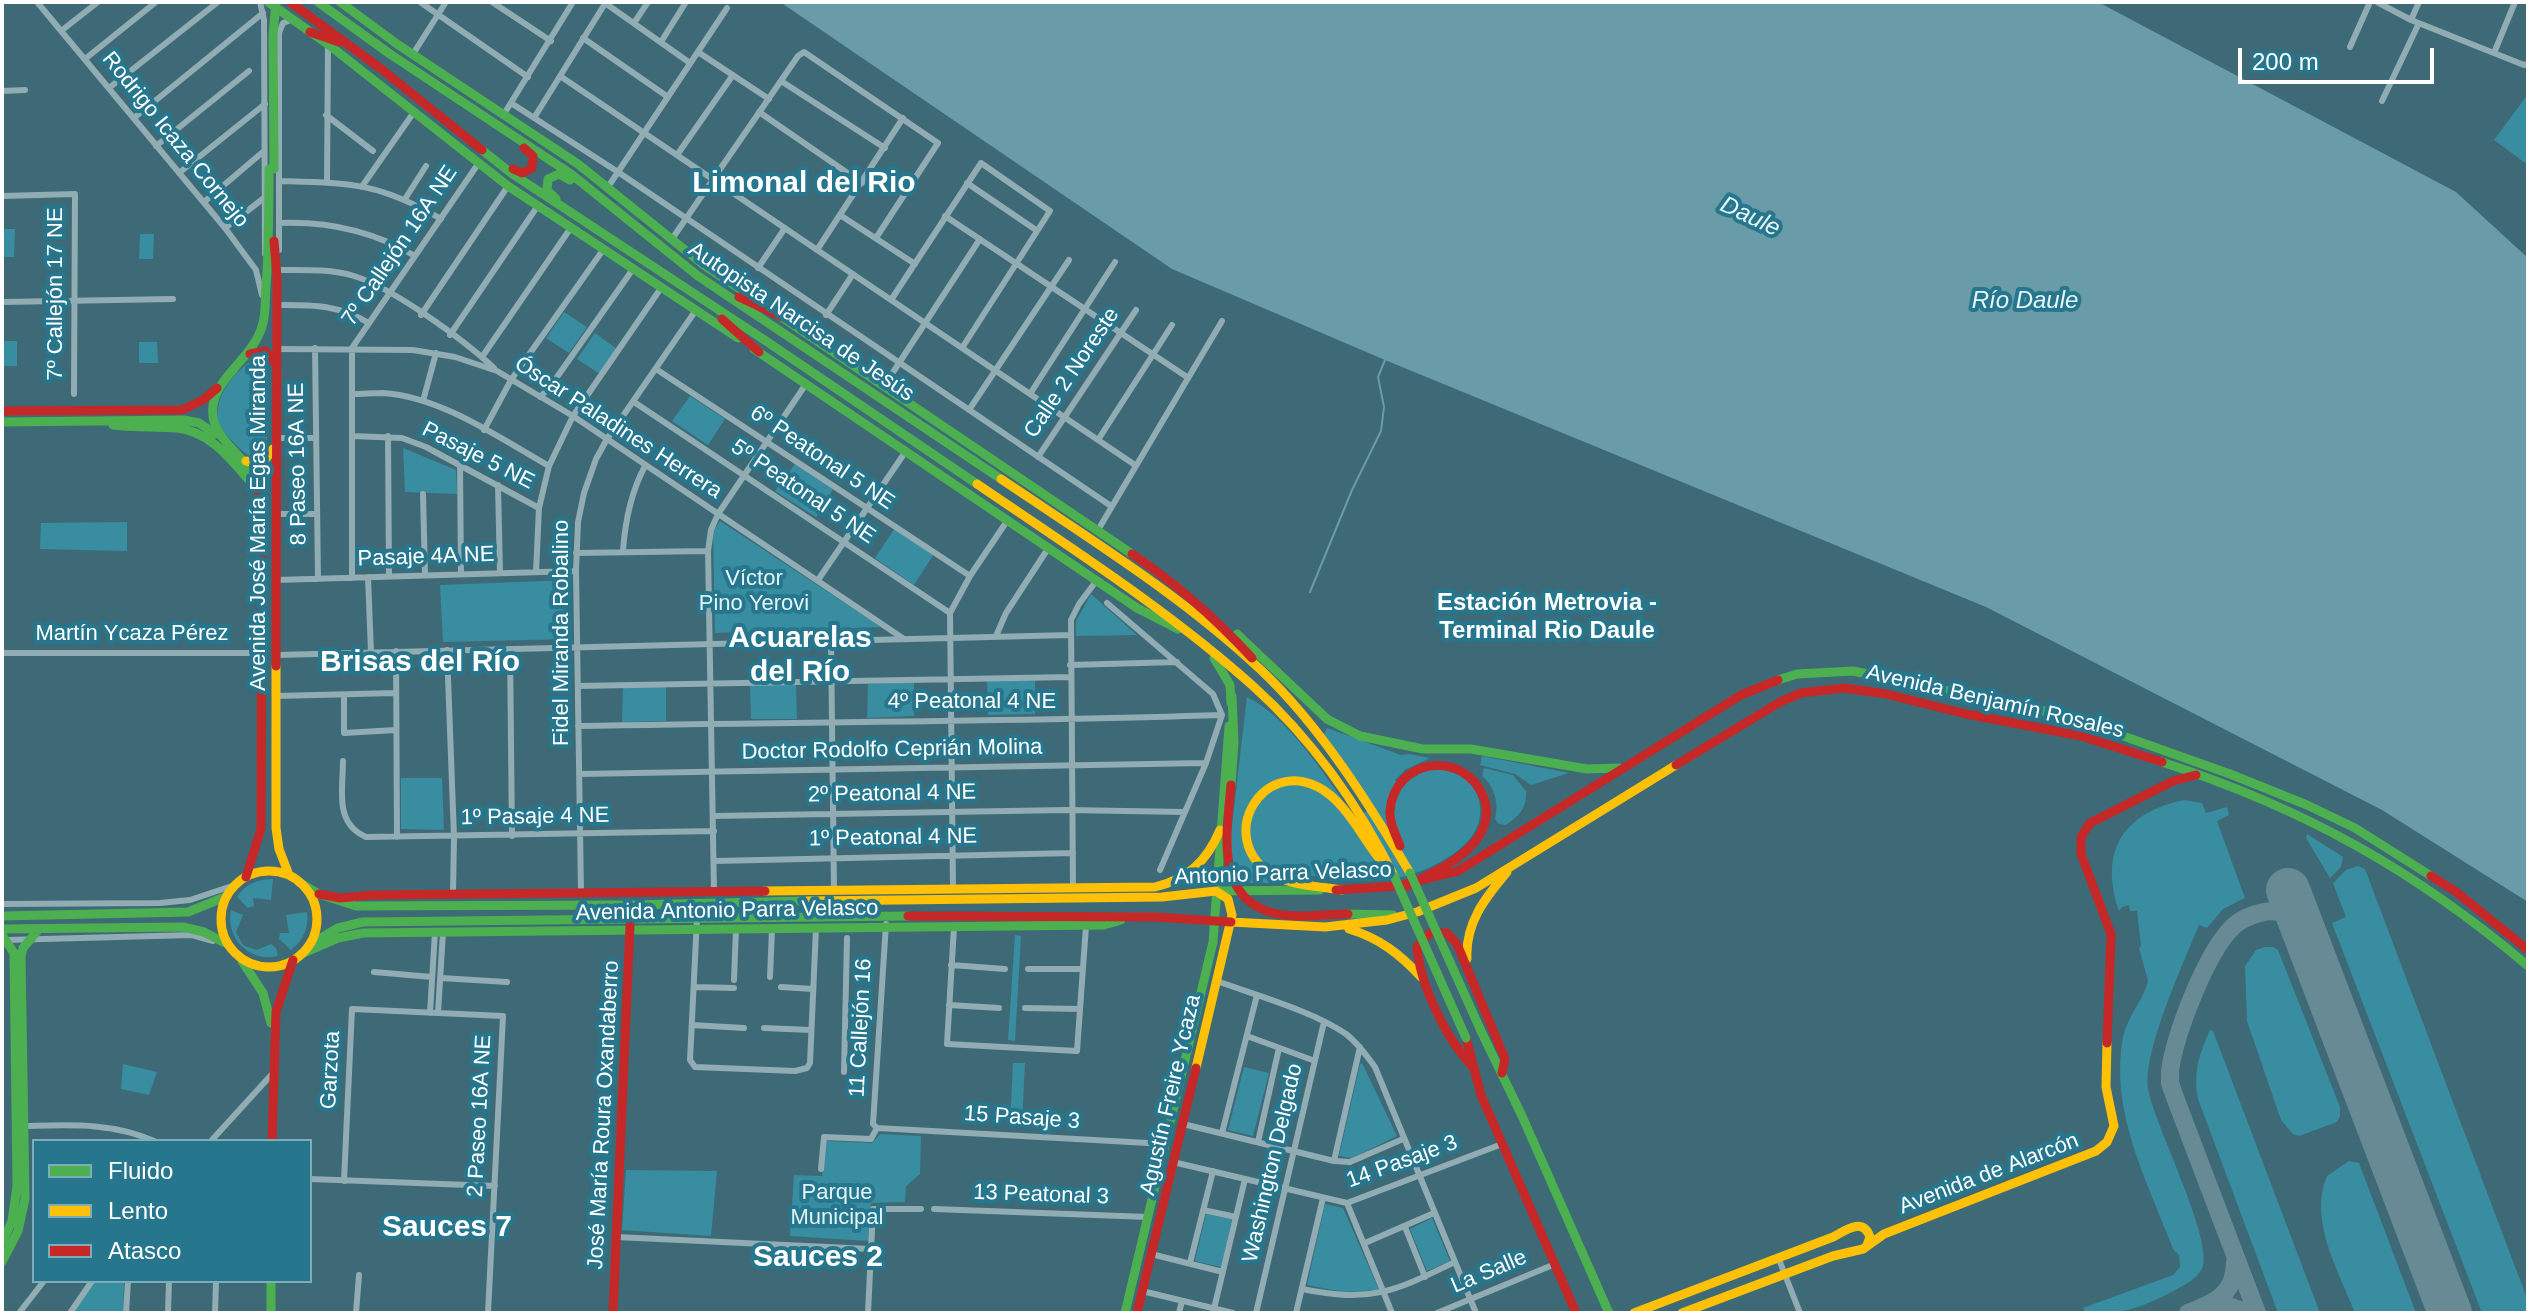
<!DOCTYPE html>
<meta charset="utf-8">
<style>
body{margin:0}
#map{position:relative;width:2530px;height:1315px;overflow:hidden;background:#3d6a76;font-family:Helvetica,sans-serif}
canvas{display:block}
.frame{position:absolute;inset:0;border:4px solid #fff;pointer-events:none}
.legend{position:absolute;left:32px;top:1139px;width:280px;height:144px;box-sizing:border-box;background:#26778d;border:2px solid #7dadbb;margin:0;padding:10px 14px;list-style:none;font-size:24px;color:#fff}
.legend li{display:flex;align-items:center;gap:16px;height:40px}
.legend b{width:40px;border:2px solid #7dadbb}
.scale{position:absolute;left:2238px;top:48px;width:196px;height:36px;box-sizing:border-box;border:4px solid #fff;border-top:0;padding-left:10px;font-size:24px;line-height:28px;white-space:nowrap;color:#fff;-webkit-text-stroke:6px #26778d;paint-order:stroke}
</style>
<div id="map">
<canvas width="2530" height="1315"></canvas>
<div class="frame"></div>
<ul class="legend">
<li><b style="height:10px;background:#4caf50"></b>Fluido</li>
<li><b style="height:10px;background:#ffc107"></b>Lento</li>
<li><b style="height:10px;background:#c62828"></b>Atasco</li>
</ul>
<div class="scale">200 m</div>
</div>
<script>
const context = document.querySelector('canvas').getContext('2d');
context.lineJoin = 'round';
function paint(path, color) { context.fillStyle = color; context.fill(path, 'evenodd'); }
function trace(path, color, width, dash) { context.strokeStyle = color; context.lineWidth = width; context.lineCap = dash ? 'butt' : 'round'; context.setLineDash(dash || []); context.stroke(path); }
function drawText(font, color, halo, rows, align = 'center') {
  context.font = font + ' Helvetica,sans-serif'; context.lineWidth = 8; context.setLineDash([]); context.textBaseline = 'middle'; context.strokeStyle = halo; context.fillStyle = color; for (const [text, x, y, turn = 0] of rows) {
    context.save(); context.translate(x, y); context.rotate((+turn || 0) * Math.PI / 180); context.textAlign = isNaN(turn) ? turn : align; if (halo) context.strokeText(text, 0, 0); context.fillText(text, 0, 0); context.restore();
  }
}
const green = new Path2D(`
 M2528,94V165L2494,140Z
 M2,229H15L14,257H2Z
 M140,234H154L153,259H139Z
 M564,312L587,327L569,353L546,338Z
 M595,333L617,349L600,374L577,359Z
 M2,341H17V366H2Z
 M139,342H157L158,363H139Z
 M257,357L264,359L267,367V452L261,460C249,457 244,453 235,444C230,438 222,432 219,424C212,397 235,370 257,357Z
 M690,396L725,419L708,445L672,421Z
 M403,448L456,470L457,494L405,492Z
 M795,464L833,489L816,517L775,491Z
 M720,521L881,627L715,633L713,532Z
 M127,522V551L40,549L41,523Z
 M895,528L934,554L914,585L875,558Z
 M569,580V639L443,642L440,585Z
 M1091,594L1137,635L1076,636V621Z
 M1035,680V714L988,715L987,681Z
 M914,682V716L867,718L868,684Z
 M750,685H796L797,719H751Z
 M623,686H666V721L622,722Z
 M1247,697C1291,719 1327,779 1355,818L1374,807L1324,734L1327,728L1401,755L1409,754L1430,758L1405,770L1395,780L1402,785C1411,780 1420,772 1429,770C1459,765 1487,790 1479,821C1471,854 1415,878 1384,880C1355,882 1322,876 1292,874L1282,883H1236L1229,850Z
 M1482,756L1569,773L1531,785L1515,774L1480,765Z
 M1484,768L1513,775L1526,791C1527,808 1519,816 1506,825L1499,824L1495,819C1499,803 1495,787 1482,776Z
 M401,778H442L444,830L401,829Z
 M2184,800L2202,803L2206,813L2227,807L2229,815L2217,821L2245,898L2223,909L2207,928L2199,925C2184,962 2143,1050 2148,1088C2153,1123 2215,1241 2202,1269C2195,1281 2179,1288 2168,1294C2132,1311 2125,1313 2086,1313L2083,1308L2173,1275L2180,1267L2179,1255L2173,1249C2147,1181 2109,1111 2123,1037C2127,1017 2143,1001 2148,981L2139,948L2141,946L2137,911H2130L2129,905L2122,907L2119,911C2099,852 2122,813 2184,800Z
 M2307,834L2343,857L2341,867L2330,878L2306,838Z
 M2358,866L2365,869L2528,1301V1313H2482L2332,923L2346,917L2333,883L2346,870Z
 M273,879L271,900L253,898L254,906L248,908L237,897C245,884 258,879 273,879Z
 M231,910L243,915L236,932L243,945L256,950L271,944L276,948L278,956C250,963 225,938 231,910Z
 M307,912C309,927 304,940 291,950L279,939L280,933H289L286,915Z
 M1015,935L1021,936L1015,1041L1008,1040Z
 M2265,947H2273L2278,950L2340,1107V1116L2337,1122L2299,1136L2293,1134L2281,1120L2247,1021L2245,966L2256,950Z
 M2210,1030L2213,1031L2320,1313H2278L2198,1099C2193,1072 2199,1055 2210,1030Z
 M1013,1063H1025L1022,1125L1010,1124Z
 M1362,1063L1397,1136L1352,1158L1339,1156L1360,1064Z
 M123,1064L157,1072L149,1095L121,1089Z
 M1244,1067L1269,1073L1253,1136L1228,1130Z
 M880,1134L921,1136L920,1174L906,1186L905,1202L871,1203L869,1241L790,1236L794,1175L822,1176L826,1141L872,1143Z
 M2349,1161L2359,1163L2416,1313H2355C2339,1272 2308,1220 2327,1176Z
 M626,1170L717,1171L711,1236L622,1230Z
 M1325,1204L1343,1208L1379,1290L1343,1292L1307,1285Z
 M1206,1214L1232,1219L1221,1267L1195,1261Z
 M1432,1218L1450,1261L1427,1271L1410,1229Z
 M92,1281H124L123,1313H74Z`);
const water = new Path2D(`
 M780,2H2098L2456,192L2528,258V902L2382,810L1986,607L1385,360L1172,269Z`);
const stream = new Path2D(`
 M1310,592L1352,490L1381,431L1384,407L1378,377L1385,360`);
const taxiway = new Path2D(`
 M2210,1305H2226L2248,1313
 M2188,1313C2215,1303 2235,1294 2235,1262
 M2257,1313L2176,1100L2170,1083V1071C2175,1034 2204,960 2228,932C2236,922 2247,916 2260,913C2279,908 2291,914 2303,929`);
const runway = new Path2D(`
 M2288,890L2450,1313`);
const street = new Path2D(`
 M37,2L225,228L256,270L262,295
 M260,2L264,20L265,254
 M420,2L528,77
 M492,2L551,41
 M2377,2L2411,20L2524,65L2528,64
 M605,3L690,63
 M2411,20L2419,2
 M634,23L648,2
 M61,31L98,2
 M583,38L668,97
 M661,42L686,2
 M2350,47L2370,2
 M698,52L769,99
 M2494,53L2515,2
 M413,54L446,2
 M85,59L156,2
 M560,76L1135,465
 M781,81L885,148
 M109,88L218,2
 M2,91L25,90
 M2382,101L2419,23
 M511,103L618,172L1111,506
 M759,112L862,183
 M504,114L573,2
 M326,115L373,151
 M134,118L263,13
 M534,118L606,2
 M156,146L249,71
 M677,155L733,75
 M179,173L265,104
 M279,181C349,183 378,182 441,219
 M327,182L328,46
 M967,183L1036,230
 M363,185L414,112
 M608,187L727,8
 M2,196L75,194L74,394
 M405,199L426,166
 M204,202L264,151
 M840,215L915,264
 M945,216L1187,377
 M279,223C328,221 373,231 415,256
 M225,228L264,198
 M672,239L798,56L804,52L938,143L876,238
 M279,250V33L283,23L291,20
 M817,250L903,118
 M758,268L785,228
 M280,270C304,270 331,269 354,276C393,288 464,340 494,368
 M891,300L981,163L1050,211L962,348
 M2,302L173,299
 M277,305C313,305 336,304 369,323
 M421,315L508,186
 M826,315L853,274
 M450,335L537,207
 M315,348L318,579
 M277,349L413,350L455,357L497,371L573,416L904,639
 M482,357L570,229
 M656,369L970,576
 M884,386L980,239
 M352,394C362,394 373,393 383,393C442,397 499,438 549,466
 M1030,394L1115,262
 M540,397L550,387L633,269
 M423,401L436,353
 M634,402L950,613
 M969,410L1069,260
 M484,430L511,380L603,250
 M352,436L402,438L426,447L539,508
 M388,436L389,576
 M277,438H316
 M1098,440L1172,325
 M1038,457L1136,310
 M460,464L461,574
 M498,485L500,573
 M423,494L425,575
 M276,514H317
 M1098,530L1222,321
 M623,551C625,522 631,492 645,466
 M576,553L708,551
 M536,572L539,508L549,466L573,416L661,288
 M368,577L371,652
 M352,578V348L478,164
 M276,580L576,571
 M818,580L906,451
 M1107,603L1213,694L1222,715L1206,763L1160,870
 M996,636L1006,613L1049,547
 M831,641L834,890
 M510,649L512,836
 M447,650L454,837L453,894
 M396,651L397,837
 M2,653H262
 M276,655L1070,635
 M1070,665L1177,662
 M578,686L1071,677
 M344,695V733L396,730
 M276,696L396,693
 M578,726C793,722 1007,722 1222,715
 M343,761C343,790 334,823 366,837L714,831
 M579,774L1206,763
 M713,816L1066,810L1185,812
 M715,861L1073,853
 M1073,888L1071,620L1079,604L1097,580
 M953,889L950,613L970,576L1007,521
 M714,892L708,551L711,530L718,514L806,384
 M581,893L576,571L578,522L584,493L596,459L607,439L696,310
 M2,904L160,903L190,900L235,885
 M697,918L690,1060L695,1067L795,1071L807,1068L810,1063L816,928
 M954,927L947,1044L1077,1051L1086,926
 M6,940L192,935L213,941
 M951,965L1005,969
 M1028,969H1083
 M374,972L432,977
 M770,977L772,929
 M441,978L507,982
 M734,980L736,929
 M1217,981C1255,995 1313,1011 1346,1034C1358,1043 1366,1055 1375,1067L1476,1313
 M694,987L734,988
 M781,987L813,989
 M949,1005L999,1008
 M1025,1008L1080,1009
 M430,1013L435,932
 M438,1013L443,932
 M692,1025L744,1028
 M764,1028L811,1030
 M1247,1036L1315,1061
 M844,1072L847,938
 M1183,1124L1334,1161L1350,1162L1403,1139
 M24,1126C69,1125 111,1122 154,1141
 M877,1128L1166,1144
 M1222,1133L1257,995
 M211,1141L273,1073
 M1258,1142L1279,1048
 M1334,1161L1360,1047
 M1173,1162L1347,1203L1502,1144
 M821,1169L824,1137L871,1139L877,1128L873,1124L886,924
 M310,1179L495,1186
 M344,1181L352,1009L503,1016L488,1313
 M1347,1203L1392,1313
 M934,1209L1148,1217
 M1203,1210L1236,1217
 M1405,1227L1425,1277
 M616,1237L870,1249
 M1365,1243L1434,1213
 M1151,1254L1223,1272
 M1778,1257L1800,1313
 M1190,1263L1213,1171
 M1302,1289C1371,1303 1393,1292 1455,1262
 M1142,1291L1233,1313
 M19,1313L44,1281
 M70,1313L92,1281
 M126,1313L128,1281
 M168,1313L169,1281
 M215,1313L216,1281
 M356,1313L359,1275
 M868,1313L873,1209H921
 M1179,1313L1182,1301
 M1213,1313L1245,1179
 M1256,1313L1324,1022
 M1296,1313L1323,1198
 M1437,1313L1555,1264`);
const fast = new Path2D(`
 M268,2L329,45L508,186L738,338
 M318,2L390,54L571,174L698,276L1001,479
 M340,2L397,44L578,164L705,266L764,305
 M482,150L511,173L766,341L977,484
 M556,199L547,190L548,179L559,174L570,180
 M777,314L1132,554
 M754,349L1137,608L1178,629
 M2,422L184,420L199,423L215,434
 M113,425C134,428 156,426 177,428C213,432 233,463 256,488
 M258,489C253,456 208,442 213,406C217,375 255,357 263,323C266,311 265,298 266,286C269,247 269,208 269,169
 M1237,634L1327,719L1360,736L1423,749H1471L1587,769L1619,768
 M1214,658L1230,685L1231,703
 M1778,680L1797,674L1853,671L2067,716L2230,774L2307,805L2355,828L2431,876
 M2162,762C2303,808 2415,870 2528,966
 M1231,785L1234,743L1232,696
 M299,882L319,894L356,906L629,905L808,901
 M1216,891L1320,890
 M1348,914L1393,915
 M2,916L188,912L225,897
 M2,929L183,927L204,932L227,944
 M2,935L14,953L17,1186L12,1221L2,1243
 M309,945L338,928L363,922L908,916
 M301,954L338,938L363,933L1104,925L1121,920
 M242,961L263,993L271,1023
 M1481,1031L1522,1116L1609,1313
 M2,1262L18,1231L25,1199L21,956L23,948L39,929
 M271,1281V1313
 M1125,1313L1213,942L1229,726`);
const slow = new Path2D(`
 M246,461L262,464L273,449
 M1001,479C1090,539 1184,597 1262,671C1321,727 1369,804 1410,873
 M977,484C1071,548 1168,610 1253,686C1311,738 1359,806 1394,876
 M276,666V828L279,849L289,875
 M221 919a48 48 0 1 1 96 0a48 48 0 1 1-96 0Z
 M1342,890C1319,886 1290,886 1270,873C1216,837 1262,758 1318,787C1344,800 1361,835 1378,857
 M765,891L1155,887C1188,879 1207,861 1220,830
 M808,901L1162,897L1216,891
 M1231,922L1325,927L1387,920L1417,912L1476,888L1676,765
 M1349,929C1379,938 1400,954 1421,977
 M1467,959C1465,923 1485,898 1507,872
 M1196,1068L1232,915L1228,899L1216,891
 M1634,1313L1833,1237C1846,1230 1863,1217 1870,1237L1867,1245
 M1682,1313L1833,1256L1863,1249L1884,1234L2096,1151L2107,1142L2114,1126L2106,1087L2107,1043`);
const jam = new Path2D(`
 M290,2L380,68L482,150
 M310,32L339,42
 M513,169L522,173L532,168L533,156L524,148
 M274,241L277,277L276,666
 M739,297L782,317
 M722,319L759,352
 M250,354L265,351L276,364
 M2,411L182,410L203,400L217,388
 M1132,554C1177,584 1215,618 1252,658
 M1676,765L1780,702L1801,693L1844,688L1886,694L1966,714L2081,736L2162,762
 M1400,846C1396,835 1389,823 1390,811C1394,757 1465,749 1484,798C1491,816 1483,835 1469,848C1452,865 1428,875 1407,886
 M2431,876L2455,891L2528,950
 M246,877L261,829L262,519L258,489
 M1336,890L1398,886L1458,871L1741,695L1778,680
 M319,894L340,898L372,895L765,891
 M908,916L1156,917L1231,922
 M1466,1038L1481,1095L1576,1313
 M2107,1043L2111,934L2081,854V837L2090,823L2173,781L2196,775
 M1474,1068C1447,1041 1420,985 1417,947L1430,933H1447L1457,944L1505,1059L1502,1073
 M272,1141L276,1012L293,960
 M613,1313L630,925
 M1137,1313L1196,1068`);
const fastBridge = new Path2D(`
 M274,169L273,35L276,2
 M1410,873L1481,1031
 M1394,876L1466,1038`);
const jamBridge = new Path2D(`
 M1231,785C1227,832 1214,897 1273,913C1297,919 1324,914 1348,914`);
const streetNames = [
 ["Rodrigo Icaza Cornejo",175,140,51],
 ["7º Callejón 16A NE",400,246,-56],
 ["7º Callejón 17 NE",56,294,-90],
 ["Autopista Narcisa de Jesús",801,322,34],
 ["Calle 2 Noreste",1072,373,-56],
 ["Óscar Paladines Herrera",618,428,33],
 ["Pasaje 5 NE",478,456,27],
 ["6º Peatonal 5 NE",822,458,34],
 ["8 Paseo 16A NE",298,464,-91],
 ["5º Peatonal 5 NE",803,492,34],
 ["Avenida José María Egas Miranda",259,523,-90],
 ["Pasaje 4A NE",426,557,-2],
 ["Fidel Miranda Robalino",562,633,-90],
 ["Martín Ycaza Pérez",132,634],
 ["4º Peatonal 4 NE",972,702],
 ["Avenida Benjamín Rosales",1995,702,13],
 ["Doctor Rodolfo Ceprián Molina",892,750,-1],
 ["2º Peatonal 4 NE",892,794,-1],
 ["1º Pasaje 4 NE",535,817,-1],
 ["1º Peatonal 4 NE",893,838,-1],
 ["Antonio Parra Velasco",1283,874,-2],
 ["Avenida Antonio Parra Velasco",727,911,-1],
 ["11 Callejón 16",861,1028,-87],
 ["Garzota",331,1070,-87],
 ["Agustín Freire Ycaza",1171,1095,-77],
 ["José María Roura Oxandaberro",604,1115,-87],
 ["2 Paseo 16A NE",480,1116,-87],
 ["15 Pasaje 3",1022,1118,4],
 ["14 Pasaje 3",1402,1162,-20],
 ["Washington Delgado",1273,1163,-77],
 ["Avenida de Alarcón",1989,1174,-21],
 ["13 Peatonal 3",1041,1195,2],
 ["La Salle",1489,1272,-23]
];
const parkNames = [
 ["Víctor",754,579],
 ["Pino Yerovi",754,604],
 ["Parque",837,1193],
 ["Municipal",837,1218]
];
const waterNames = [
 ["Daule",1750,217,25],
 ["Río Daule",2025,301]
];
const neighbourhoodNames = [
 ["Estación Metrovia -",1547,603],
 ["Terminal Rio Daule",1547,631]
];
const districtNames = [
 ["Limonal del Rio",804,184],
 ["Acuarelas",800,639],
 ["del Río",800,673],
 ["Brisas del Río",420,663],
 ["Sauces 7",447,1228],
 ["Sauces 2",818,1258]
];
paint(green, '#388da1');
paint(water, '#699ba9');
trace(stream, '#699ba9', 2);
trace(taxiway, '#678a94', 18);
trace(runway, '#678a94', 44);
trace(street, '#91acb2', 6);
trace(fast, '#4caf50', 9);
trace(slow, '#ffc107', 9);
trace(jam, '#c62828', 9);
trace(fastBridge, '#4caf50', 9);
trace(jamBridge, '#c62828', 9);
drawText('22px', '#fff', '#26778d', streetNames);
drawText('22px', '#e1f5f9', '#26778d', parkNames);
drawText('italic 24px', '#e3f5f9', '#26778d', waterNames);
drawText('bold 24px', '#fff', '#26778d', neighbourhoodNames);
drawText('bold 30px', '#fff', '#26778d', districtNames);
</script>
